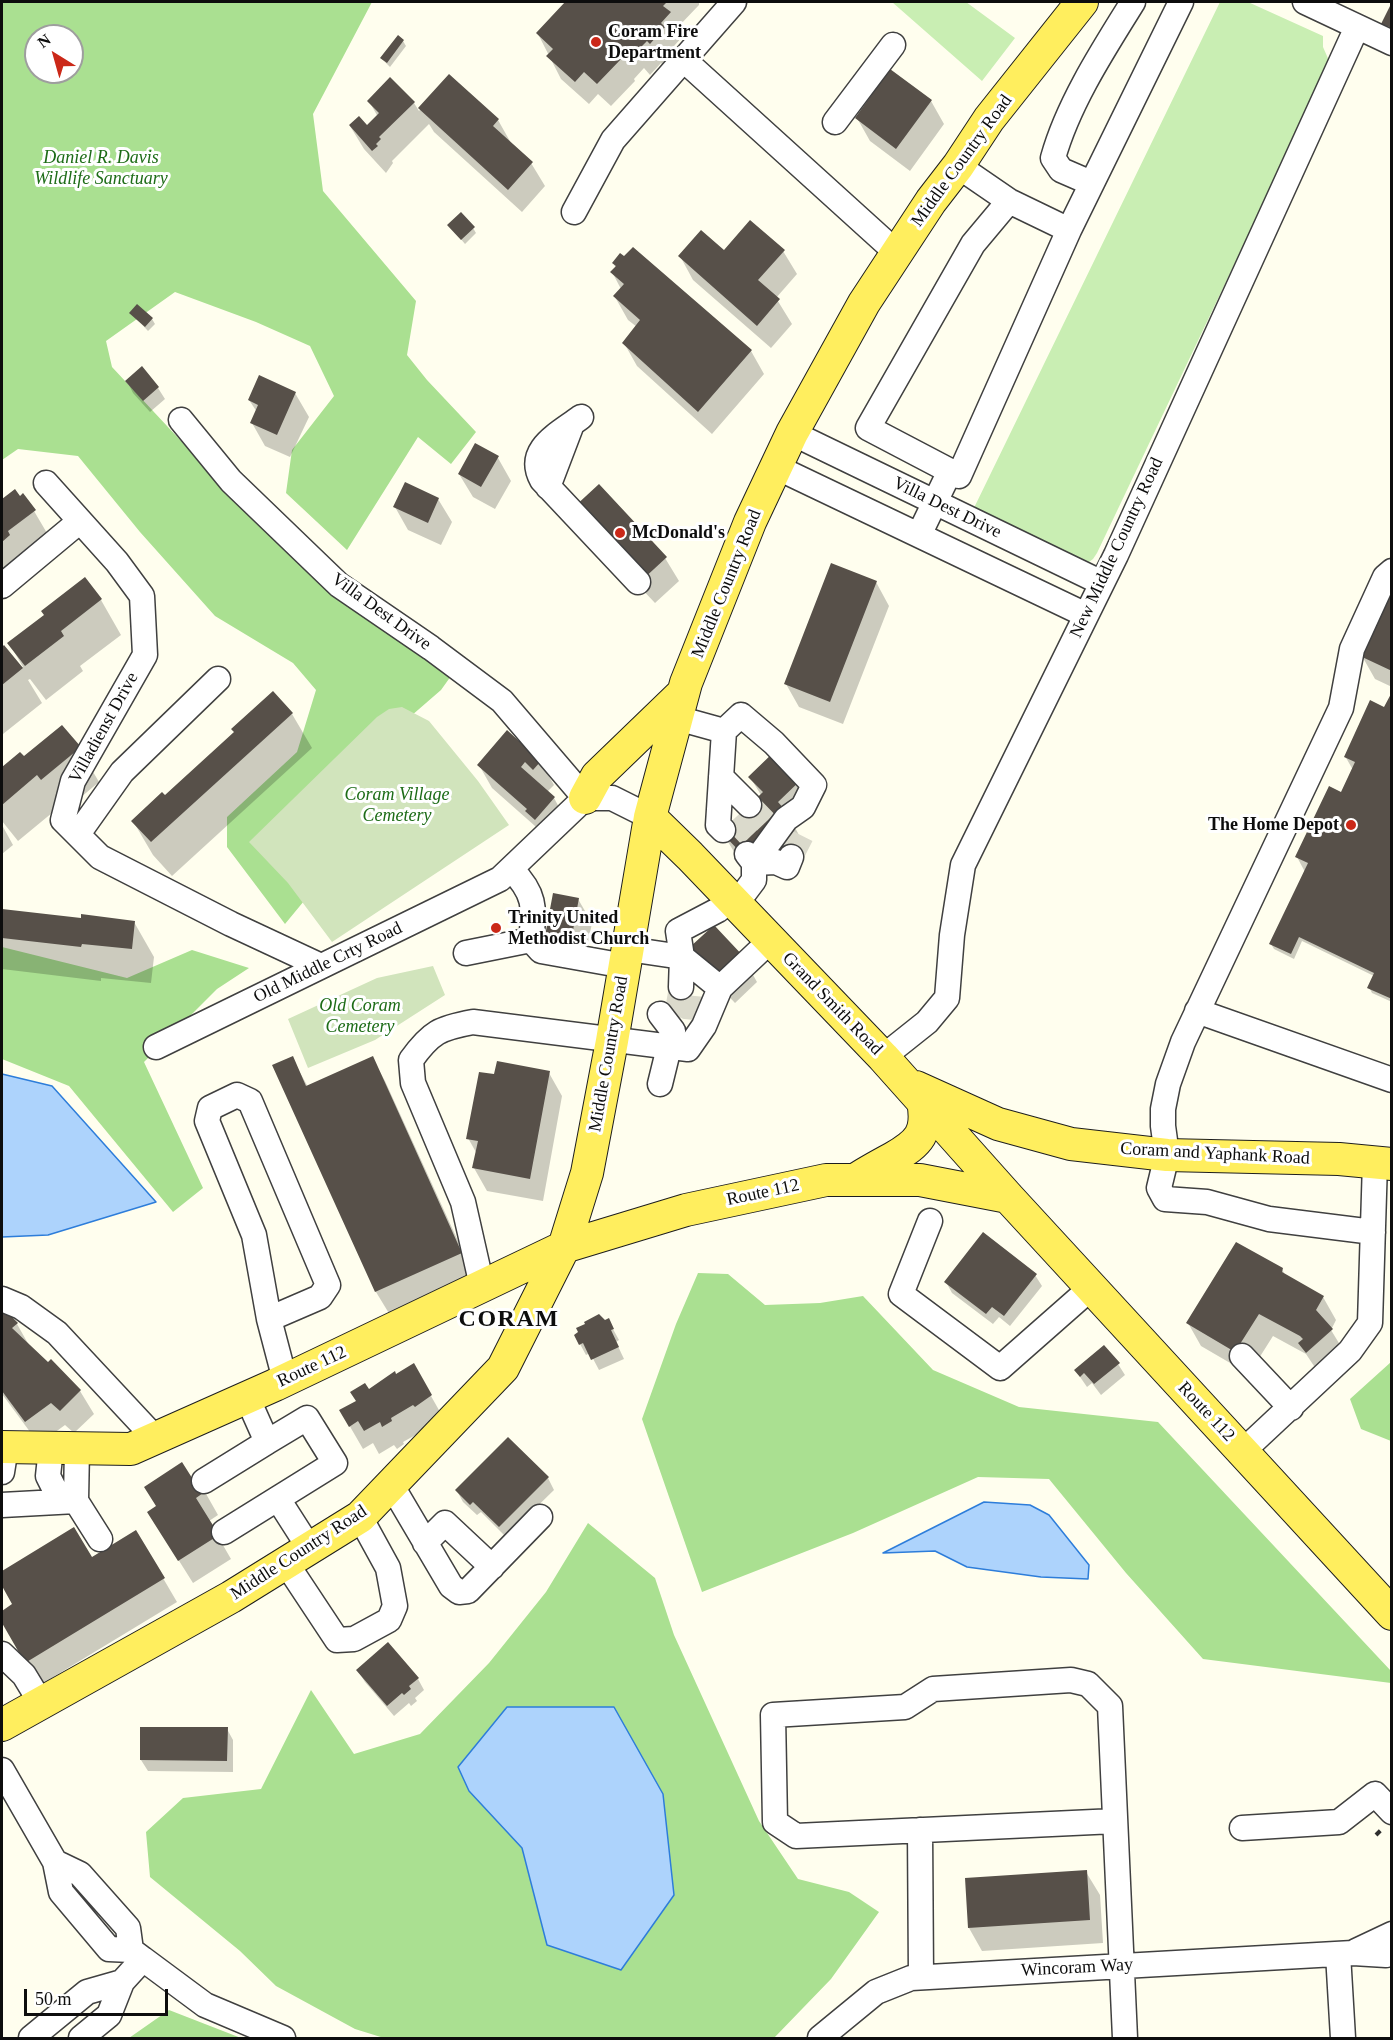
<!DOCTYPE html>
<style>
body{margin:0}
#map{position:relative;width:1393px;height:2040px;overflow:hidden;background:#fffeee;font-family:"Times New Roman",serif}
canvas{display:block}
.frame{position:absolute;inset:0;border:3px solid #0d0d0d;pointer-events:none}
.north{position:absolute;left:24px;top:24px;width:60px;height:60px;box-sizing:border-box;background:#fff;border:2px solid #9e9e9e;border-radius:50%;rotate:323deg;font-size:16px;font-weight:700;line-height:24px;text-align:center;color:#0d0d0d}
.north::after{content:'';display:block;margin:auto;width:21px;height:27px;background:#cb2818;clip-path:polygon(50% 0,100% 100%,50% 72%,0 100%)}
.scale{position:absolute;left:24px;top:1989px;width:144px;height:27px;box-sizing:border-box;border:3px solid #0d0d0d;border-top:0;padding-left:8px;font-size:18px;line-height:21px;white-space:nowrap;color:#0d0d0d;-webkit-text-stroke:4px #fff;paint-order:stroke}
</style>
<div id="map">
<canvas width="1393" height="2040"></canvas>
<div class="frame"></div>
<div class="north">N</div>
<div class="scale">50 m</div>
</div>
<script>
const context = document.querySelector('canvas').getContext('2d');
context.lineJoin = 'round';
function paint(path, color) { context.fillStyle = color; context.fill(path, 'evenodd'); }
function trace(path, color, width, dash) { context.strokeStyle = color; context.lineWidth = width; context.lineCap = dash ? 'butt' : 'round'; context.setLineDash(dash || []); context.stroke(path); }
function drawText(font, color, halo, rows, align = 'center') {
  context.font = font + ' "Times New Roman",serif'; context.lineWidth = 6; context.setLineDash([]); context.textBaseline = 'middle'; context.strokeStyle = halo; context.fillStyle = color; for (const [text, x, y, turn = 0] of rows) {
    context.save(); context.translate(x, y); context.rotate((+turn || 0) * Math.PI / 180); context.textAlign = isNaN(turn) ? turn : align; if (halo) context.strokeText(text, 0, 0); context.fillText(text, 0, 0); context.restore();
  }
}
const green = new Path2D(`
 M892,2H966L1015,38L982,81Z
 M1220,2H1248L1323,36V47L1330,63L1097,553L1093,559L1085,565L972,512Z`);
const forest = new Path2D(`
 M2,2H372L313,114L323,191L416,301L407,355L427,380L476,432L451,464L418,437L347,550L286,493L292,450L334,396L310,346L256,322L175,292L106,341L112,367L195,456L336,596L451,676L441,690L306,807L318,884L285,924L227,847V817L297,752L316,690L293,663L215,616L140,532L78,456L18,449L2,460ZM36,36H72V72H36Z
 M2,947L127,978L192,950L249,968L217,989L144,1062L203,1188L173,1212L69,1086L2,1059Z
 M698,1273L728,1274L765,1305L820,1303L863,1296L933,1370L1019,1407L1158,1422L1391,1671V1683L1203,1659L1126,1573L1049,1479L978,1477L853,1533L702,1592L642,1419L676,1324Z
 M1391,1362V1441L1361,1429L1350,1399Z
 M588,1523L655,1578L674,1635L759,1821L798,1879L849,1892L879,1912L831,1979L774,2038H384L355,2029L276,1986L240,1951L150,1877L146,1832L183,1798L261,1789L311,1690L354,1754L420,1734L489,1663L546,1592ZM522,1848L621,1970L547,1945Z
 M169,2010L241,2038H129Z`);
const cemetery = new Path2D(`
 M402,707L429,721L478,781L509,825L332,942L288,883L249,842L377,717L389,709Z
 M433,966L445,995L375,1040L308,1068L288,1019L377,978Z`);
const water = new Path2D(`
 M2,1074L52,1086L156,1202L48,1235L2,1237Z
 M984,1502L1030,1505L1049,1515L1089,1565L1088,1579L1041,1577L967,1567L935,1551L883,1553Z
 M507,1707H614L663,1794L674,1895L621,1970L547,1945L522,1848L469,1791L458,1767Z`);
const shadow = new Path2D(`
 M567,2H699V5L678,27L683,36L674,46L677,51L664,66L661,63L650,75L644,68L634,79L635,81L611,106L598,94L589,104L561,79L538,34Z
 M403,41L406,46L390,67L382,59Z
 M450,76L498,120L511,143L531,163L545,186L522,212L434,132L429,124L392,161L393,163L386,173L364,149L350,126L367,127L378,117L369,101L414,103L419,111Z
 M931,101L944,124L910,171L870,141L857,118Z
 M449,225L473,228L476,233L465,244Z
 M783,251L797,274L776,298L792,324L771,348L693,280L680,256L724,252Z
 M613,263L751,351L764,374L712,434L637,366L624,343L637,327L628,320L615,297L621,289L612,272L616,268Z
 M131,313L152,319L155,324L148,331Z
 M141,369L158,388L165,399L150,412L133,393L127,381Z
 M295,393L309,417L290,457L265,446L252,423L257,412L249,400Z
 M498,458L511,481L495,509L473,497L459,474Z
 M15,491L34,511L54,545L2,587V501Z
 M438,499L452,522L441,545L408,530L395,507Z
 M588,532L665,558L679,581L655,603Z
 M85,579L101,600L121,635L80,666L83,671L46,700L30,679L28,680L42,703L3,734L2,649L4,647L21,668L23,667L9,643L45,615Z
 M876,582L889,606L843,724L799,707L786,684Z
 M1392,600V687L1375,679L1362,656Z
 M1392,695V1002L1372,993L1369,987L1374,976L1302,941L1294,959L1274,949L1271,944L1305,872L1297,857L1342,794L1353,770L1345,756L1385,709Z
 M292,714L312,748L172,876L153,855L133,821L165,797Z
 M507,732L540,761L554,785L547,792L554,798L567,822L540,835L535,826L492,788L479,765Z
 M79,748L99,782L62,813L58,808L18,841L2,821V769L20,754L24,758Z
 M750,777L802,779L793,824L799,835L756,876L736,855L722,832L761,795Z
 M2,825L13,845L2,854Z
 M578,899L592,923L584,963L560,959L547,936Z
 M2,911L82,920L134,922L154,957L151,983L101,978V981L2,969Z
 M691,948L744,959L757,982L735,1003L705,971Z
 M292,1058L308,1087L372,1058L385,1081L474,1276L390,1315L376,1292L274,1066Z
 M549,1073L562,1096L543,1201L487,1191L474,1168L477,1154L468,1138L495,1076Z
 M1282,1269L1285,1275L1323,1297L1336,1320L1331,1330L1345,1353L1320,1375L1306,1354L1273,1336L1249,1374L1201,1346L1188,1323Z
 M1035,1275L1042,1286L1010,1326L999,1317L993,1324L952,1293L946,1282Z
 M2,1309L17,1324L30,1347L48,1364L51,1361L80,1391L94,1414L74,1433L65,1425L39,1444L2,1394Z
 M608,1320L619,1340L616,1342L624,1359L599,1370L590,1353L586,1355L580,1344Z
 M1118,1364L1125,1375L1101,1395L1092,1383L1087,1387L1076,1371Z
 M414,1366L444,1419L403,1442L404,1444L397,1449L394,1445L379,1454L373,1443L363,1449L341,1411L358,1401L368,1391Z
 M548,1478L554,1490L506,1537L481,1512L477,1515L463,1502L457,1491Z
 M194,1483L205,1492L218,1515L209,1521L231,1559L193,1583L149,1513Z
 M74,1529L92,1559L136,1532L177,1602L40,1685L2,1621V1612L14,1605L2,1583V1573Z
 M358,1671L418,1679L424,1690L415,1698L417,1701L411,1706L409,1703L394,1716L365,1682Z
 M227,1729L233,1740V1772L148,1771L141,1760Z
 M1086,1872L1100,1895L1103,1943L982,1951L969,1928Z`);
const building = new Path2D(`
 M565,2H667L663,6L671,12L661,23L665,27L650,44L647,41L636,52L630,46L621,55L623,57L597,84L584,72L575,82L546,56L553,49L536,33Z
 M1392,2V28L1381,24Z
 M398,35L404,40L387,63L380,58Z
 M890,69L932,100L896,149L855,118Z
 M449,74L499,119L493,126L533,162L508,190L418,108Z
 M390,77L415,102L379,137L381,139L376,144L378,146L372,151L349,125L359,116L367,125L379,113L367,101Z
 M461,212L475,227L461,240L447,225Z
 M750,220L785,250L758,280L780,299L757,326L678,256L701,230L724,250Z
 M633,247L752,350L698,412L622,343L640,320L613,296L624,284L610,272L616,266L612,263L620,253L624,256Z
 M137,304L153,318L145,327L129,313Z
 M142,366L159,387L143,401L125,381Z
 M259,375L296,392L277,435L250,423L258,405L248,400Z
 M475,443L499,456L481,487L458,474Z
 M405,482L439,498L428,523L393,507Z
 M599,484L667,557L641,581L573,508Z
 M15,489L20,496L23,493L36,510L8,531L10,535L2,542V499Z
 M831,563L877,581L830,702L784,684Z
 M85,577L102,599L61,631L64,636L25,666L7,643L44,615L41,611Z
 M1388,597L1392,598V671L1360,656Z
 M4,645L23,668L2,685V647Z
 M273,691L293,713L151,842L131,821L162,792L165,795L234,732L231,729Z
 M1392,692V999L1367,988L1374,973L1299,937L1291,954L1269,944L1308,863L1295,857L1329,786L1341,792L1355,762L1344,757L1370,700L1384,707Z
 M62,725L81,747L41,780L37,775L2,805V767L20,752L24,756Z
 M507,730L541,761L533,770L525,762L521,767L555,797L535,820L525,811L527,809L477,765Z
 M776,750L803,778L778,802L786,811L742,854L721,832L763,792L748,777Z
 M553,893L579,898L571,941L545,936Z
 M2,909L81,918V914L135,921L132,949L82,944L81,947L2,938Z
 M714,925L745,958L721,981L690,947Z
 M293,1056L306,1086L373,1056L462,1253L375,1292L272,1065Z
 M497,1061L550,1071L530,1179L472,1168L478,1141L466,1139L479,1072L494,1074Z
 M983,1232L1037,1274L1004,1316L992,1307L986,1314L944,1282Z
 M1236,1242L1283,1268L1282,1272L1324,1296L1316,1310L1333,1329L1306,1353L1298,1343L1303,1339L1300,1336L1259,1314L1235,1352L1186,1323Z
 M2,1307L18,1323L12,1328L48,1362L51,1359L81,1390L60,1411L51,1403L25,1422L2,1391Z
 M599,1314L605,1320L609,1318L614,1329L611,1330L619,1347L591,1360L583,1343L579,1345L574,1335L578,1332L576,1328L585,1324L584,1322Z
 M1104,1345L1120,1363L1094,1384L1084,1373L1080,1377L1074,1370Z
 M414,1363L432,1395L415,1407L413,1405L391,1418L392,1421L382,1427L380,1422L364,1431L358,1421L349,1427L339,1410L356,1401L350,1392L365,1383L369,1389L395,1371L396,1374Z
 M508,1437L549,1477L499,1527L473,1502L470,1505L455,1490Z
 M182,1462L194,1481L206,1491L196,1498L219,1535L178,1561L147,1512L156,1506L144,1487Z
 M74,1527L92,1557L136,1530L165,1578L25,1663L2,1623V1611L12,1604L2,1586V1571Z
 M388,1642L419,1678L409,1686L411,1689L404,1695L402,1693L387,1706L356,1670Z
 M140,1727H228L227,1761L140,1760Z
 M1087,1870L1090,1920L968,1928L965,1878Z`);
const minorTunnel = new Path2D(`
 M749,805L776,833
 M734,819L755,841
 M791,857L805,829
 M676,1017L681,987
 M694,1020L697,989`);
const path = new Path2D(`
 M1376,1835L1382,1829`);
const minor = new Path2D(`
 M1305,2L1392,43
 M684,60L897,253
 M835,122L893,45
 M1091,183L1061,170L1053,158C1068,104 1103,50 1133,2
 M574,212L613,140L734,2
 M1069,230L1181,2
 M581,417C559,434 525,449 542,480L638,582
 M181,420L231,481L339,585L431,648L502,701L585,798
 M792,433L1102,583
 M776,467L1086,615
 M950,471L959,476L1069,230L1009,201L958,166
 M46,483L117,562L142,596L145,655L73,781L63,820L100,857L231,924L321,966
 M548,487L572,424
 M919,535L950,471L868,428L973,244L1009,201
 M2,586L80,521
 M677,718L724,731L741,715L774,743L814,785L803,807L786,819L754,863V880L736,904
 M721,777L749,805
 M723,830L718,825L724,731
 M78,834L122,772L218,679
 M747,854L754,863L776,862L787,867L791,857
 M511,869C535,893 535,907 531,940L541,951L625,966
 M628,949L682,957L681,987
 M466,953L531,940
 M720,988L771,940
 M1197,1011L1392,1080
 M156,1047L500,879L585,798H612L650,817
 M883,1057L927,1022L947,998L952,935L963,865L1116,555L1357,27
 M660,1084L673,1031L660,1014
 M930,1221L901,1294L1000,1368L1092,1287
 M1373,1232L1269,1219L1207,1202L1165,1199L1159,1188L1167,1155L1163,1126V1109L1168,1084L1183,1042L1341,708L1352,649L1385,577L1392,571
 M482,1286L463,1202L413,1083L411,1060C431,1032 440,1028 473,1022L688,1049L704,1026L720,988L682,957L678,931L718,910L732,899
 M2,1299L21,1307L57,1333L155,1438
 M269,1319L320,1297L328,1285L250,1101L237,1095L210,1108L207,1121L254,1235L269,1319L285,1380
 M1242,1356L1291,1408
 M51,1448L48,1476L55,1490V1502
 M1242,1452L1350,1351L1370,1323L1375,1162
 M2,1472L6,1447
 M204,1481L267,1442L247,1397
 M392,1486L451,1586L459,1592L468,1591L540,1517
 M278,1499L310,1549
 M76,1501L77,1448
 M2,1505L76,1501L100,1539
 M224,1532L335,1463L307,1418L267,1442
 M425,1543L445,1523L492,1567
 M286,1563L337,1640L354,1639L389,1620L395,1606L388,1568L360,1517
 M2,1654L24,1675L41,1703
 M2,1770L55,1862L61,1892L109,1949L131,1950L128,1928L80,1874L55,1862
 M1115,1821L796,1836L775,1822L773,1715L905,1707L933,1689L1071,1680L1088,1684L1110,1706L1125,2038
 M1242,1828L1339,1822L1375,1794L1392,1812
 M920,1830L921,1977
 M1356,1951L1392,1934
 M1338,1954L1343,2038
 M143,1959L205,2005L283,2038
 M31,2038L87,1992L122,1982
 M81,2038L109,2015L122,1982L143,1959L131,1950
 M820,2038L876,1992L911,1978L1353,1953L1386,1955L1392,1953`);
const major = new Path2D(`
 M585,798L597,776L683,693
 M650,817L690,856L883,1057L1008,1197L1392,1614
 M916,1087L998,1124L1071,1144L1167,1155L1339,1159L1392,1164
 M855,1180C867,1172 880,1165 893,1158C919,1143 929,1133 923,1101
 M2,1447L131,1449L275,1385L564,1247L686,1210L826,1180H920L1008,1197
 M2,1725L231,1597L360,1517L503,1368L564,1247L587,1173L612,1041L650,817L686,683L750,522L792,433L864,303L931,201L958,166L989,119L1082,2`);
const markers = [
 [596,42,6,"#cb2818"],
 [620,533,6,"#cb2818"],
 [1351,825,6,"#cb2818"],
 [496,928,6,"#cb2818"]
];
const poiNames = [
 ["Coram Fire",608,32],
 ["Department",608,53],
 ["McDonald's",632,533],
 ["The Home Depot",1339,825,"right"],
 ["Trinity United",508,918],
 ["Methodist Church",508,939]
];
const parkNames = [
 ["Daniel R. Davis",101,158],
 ["Wildlife Sanctuary",101,179],
 ["Coram Village",397,795],
 ["Cemetery",397,816],
 ["Old Coram",360,1006],
 ["Cemetery",360,1027]
];
const streetNames = [
 ["Middle Country Road",962,161,-54],
 ["Villa Dest Drive",947,508,26],
 ["New Middle Country Road",1117,548,-65],
 ["Middle Country Road",727,584,-68],
 ["Villa Dest Drive",381,612,36],
 ["Villadienst Drive",104,728,-61],
 ["Old Middle Crty Road",328,963,-26],
 ["Grand Smith Road",832,1004,46],
 ["Middle Country Road",609,1054,-80],
 ["Coram and Yaphank Road",1215,1154,3],
 ["Route 112",763,1193,-12],
 ["Route 112",312,1367,-25],
 ["Route 112",1206,1412,47],
 ["Middle Country Road",299,1553,-33],
 ["Wincoram Way",1077,1968,-3]
];
const districtNames = [
 ["CORAM",509,1320]
];
paint(green, '#c9eeb3');
paint(forest, '#aae091');
paint(cemetery, '#d1e4bc');
paint(water, '#add3fc');
trace(water, '#2d7dda', 1.5);
paint(shadow, '#0003');
paint(building, '#575049');
trace(minorTunnel, '#dbdacc', 24, [24, 12]);
trace(minor, '#404040', 27);
trace(major, '#1e1e1e', 34);
trace(path, '#2f2f2f', 4, [6, 3]);
trace(minor, '#fff', 24);
trace(major, '#ffee5e', 32);
for (const [x, y, r, color] of markers) { const dot = new Path2D(); dot.arc(x, y, r, 0, 2 * Math.PI); context.fillStyle = color; context.fill(dot); trace(dot, '#fff', 2); }
drawText('bold 18px', '#0d0d0d', '#fff', poiNames, 'left');
drawText('italic 18px', '#1d6c17', '#fff', parkNames);
drawText('18px', '#0d0d0d', '#fff', streetNames);
context.letterSpacing = '1.5px';
drawText('bold 24px', '#0d0d0d', '#fff', districtNames);
context.letterSpacing = '0px';
</script>
